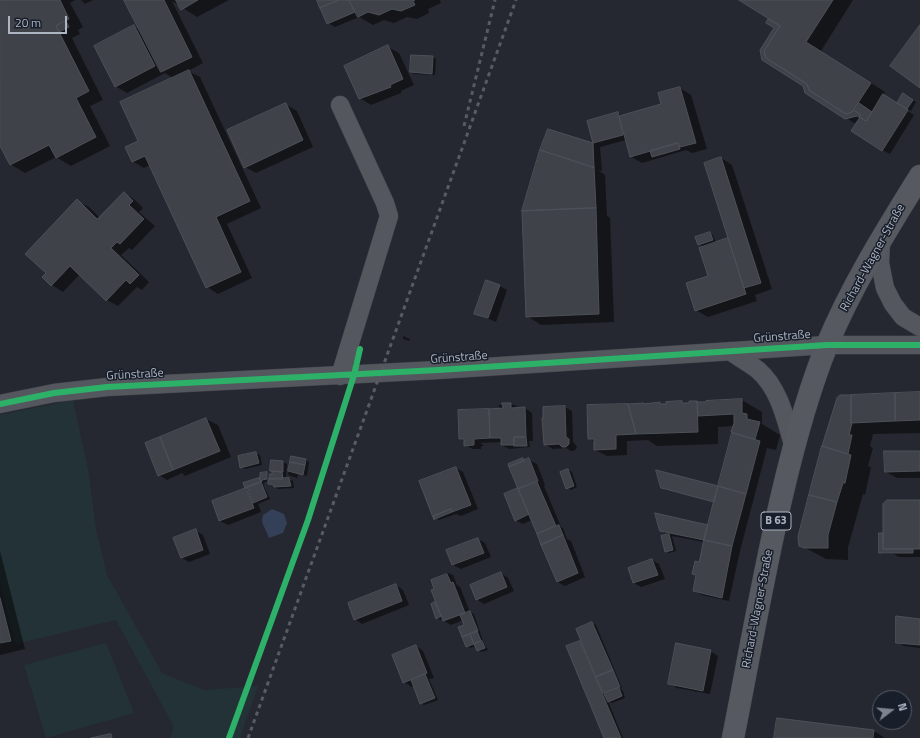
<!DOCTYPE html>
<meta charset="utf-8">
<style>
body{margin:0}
#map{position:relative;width:920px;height:738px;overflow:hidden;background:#252830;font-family:"Titillium Web",sans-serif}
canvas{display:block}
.north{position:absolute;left:872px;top:690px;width:40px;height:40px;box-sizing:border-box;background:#191f2a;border:1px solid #545b67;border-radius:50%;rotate:74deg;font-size:11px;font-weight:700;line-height:16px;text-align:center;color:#adb4c2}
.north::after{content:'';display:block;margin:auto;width:14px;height:18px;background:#7d838f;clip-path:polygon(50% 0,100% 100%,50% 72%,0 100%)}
.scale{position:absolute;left:8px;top:16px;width:59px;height:18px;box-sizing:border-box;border:2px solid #adb4c2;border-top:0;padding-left:5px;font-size:12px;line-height:14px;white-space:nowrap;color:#adb4c2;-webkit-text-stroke:3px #191f2a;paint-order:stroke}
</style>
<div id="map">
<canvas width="920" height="738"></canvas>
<div class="north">N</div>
<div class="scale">20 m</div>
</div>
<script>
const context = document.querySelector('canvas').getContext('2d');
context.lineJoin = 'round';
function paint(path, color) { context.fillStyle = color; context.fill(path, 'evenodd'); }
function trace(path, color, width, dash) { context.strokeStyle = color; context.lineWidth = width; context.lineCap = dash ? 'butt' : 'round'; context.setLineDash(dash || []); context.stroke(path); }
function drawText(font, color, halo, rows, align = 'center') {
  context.font = font + ' "Titillium Web",sans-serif'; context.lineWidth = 3; context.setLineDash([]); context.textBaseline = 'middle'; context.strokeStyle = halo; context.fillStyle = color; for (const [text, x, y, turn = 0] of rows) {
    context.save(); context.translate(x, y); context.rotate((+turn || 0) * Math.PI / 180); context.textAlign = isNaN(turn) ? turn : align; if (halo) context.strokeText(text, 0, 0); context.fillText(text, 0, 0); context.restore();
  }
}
const green = new Path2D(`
 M73,400L88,469L96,529L107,575L162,673L204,690L258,686L240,738H170L174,727L116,620L15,644L0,584V415Z
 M106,643L134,713L46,738L24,665Z`);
const water = new Path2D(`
 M272,509L284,514L287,523L283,533L269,538L262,522L263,515Z`);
const shadow = new Path2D(`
 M0,0H75L70,3L83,27L78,30L80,34L72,38L103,100L90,106L110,146L71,166L56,157L25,173L10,164L0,144Z
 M81,0H93L85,4Z
 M126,0H229L197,17L172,1L203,63L188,71L200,77L261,208L227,224L252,278L218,294L207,287L150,165L144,168L132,161L139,142L173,78L165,73L127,93L115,86L134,27L141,30Z
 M318,0H440L441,3L428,9L429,13L417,19L407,17L394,23L384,20L373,25L359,17L335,27L328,23Z
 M740,0H853L821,51L885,92L883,96L914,115L890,154L882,150L858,122L854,123L846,118L804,86L776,28L767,22L770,19Z
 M388,47L399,53L414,85L401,91V93L371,105L360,98ZM378,92L366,97V95Z
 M412,56L433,57L436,59L435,75L414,74L411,72Z
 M680,88L691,95L707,149L692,153L686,150L642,163L630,156L626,140L600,147L602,171L598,170L605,175L607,216L610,218L614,322L541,325L527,316L548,130L594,145L588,122L618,113L623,116L663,105Z
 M904,94L916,102L911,111L898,103Z
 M285,104L297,111L313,147L256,173L245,167Z
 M721,158L732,165L772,289L755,295L757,301L708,317L696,310L709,276L704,247L699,244L710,233L713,235L716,243L729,239Z
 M124,193L135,200L143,208L139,212L155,226L132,250L129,248L121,255L149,282L142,290L137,287L118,306L107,300L80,274L63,292L52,285L47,273L77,201L89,207L100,218Z
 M500,286L507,290L496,322L475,313Z
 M403,336L410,339L409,341L403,339Z
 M920,393V433L873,434L870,446L873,448L868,466L871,467L865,495L863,494L848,547V560L826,559L800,545L810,495L830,422Z
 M742,400L762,412V424L780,435L776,450L767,448L740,551L729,601L702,595L694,591L697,576L693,574L700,563L704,542L672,536L676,551L669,553L666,551L668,535L660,530L708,526L715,502L665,490L661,487L718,488L734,426L718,427V444L657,446L648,440L627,441V455L607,456L595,450V442L589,438L646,405L660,403L663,405H667V403L682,402L690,404V402H698L700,403Z
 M511,404L519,407V409L525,408L532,413L533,441H529L530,447L509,449L502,445V442L480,443L483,445L484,446H481V449H473L465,445V441L460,439L502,409L499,408V405Z
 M565,407L572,411L573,442L576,445L577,448L574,451H571L566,448L553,449L545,444Z
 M206,419L218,425L231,457L185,476L182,473L167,480L159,475Z
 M920,452V478H897L886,472Z
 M256,453L260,455L262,465L245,469L241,467Z
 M291,458L306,460L309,462L307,476L298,474L297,478L288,475Z
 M523,459L526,461L529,460L537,464L545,485L544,486L561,527L563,528L567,539L571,541L585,577L565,586L557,582L532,520L523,524L515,520L519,489L509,464Z
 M272,462H283L287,464L286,479H289L293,481L294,488L278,489L269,484V481L264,482L265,483L263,484L270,499L258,504L261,512L228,525L220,521L213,502L247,488L246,487L266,473L270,475H273Z
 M456,468L463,472L478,509L461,516L456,514L439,520L436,518Z
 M568,470L572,472L577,487L571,490L567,488Z
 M920,501V557H899L894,554H883L880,552L884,534Z
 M195,530L203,535L210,554L189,562L182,558Z
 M478,539L485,543L491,557L461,569L453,565L448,551Z
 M0,551L25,649L0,655Z
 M652,560L659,564L665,579L641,587L634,583Z
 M448,573L453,575L457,585L460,587L470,612L474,614L484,644L488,650L481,652L478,650L476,646L471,648L467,646L465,626L463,620L451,625L444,621L443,619L441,620L437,618L432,604L437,603L436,589L432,581Z
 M501,573L508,578L514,591L484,604L476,599Z
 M396,585L403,590L409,605L362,624L355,619Z
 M920,620V648L904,646L897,642Z
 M592,623L596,625L622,688L620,689L623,691L625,698L612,703L608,701L623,738H605L567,647L583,641Z
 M416,646L423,651L434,678L429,679L438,700L424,705L421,703L414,686L412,687L404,682Z
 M710,651L718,656L710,694L677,688L669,683Z
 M777,719L874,731L885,738H775Z`);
const building = new Path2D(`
 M0,0H60L69,19L56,26L89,91L76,98L96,137L56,158L49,145L10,165L0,146Z
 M124,0H164L192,57L161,72Z
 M176,0H198L181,10Z
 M317,0H339L320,8Z
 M339,0H349L355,12L327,24L320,8Z
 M349,0H415L413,1L415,5L401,11L392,9L379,15L368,12L358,17Z
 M739,0H833L806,42L871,83L852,112L846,114L809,90L807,84L766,58L764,51L780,26Z
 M768,19L780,26L764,51L766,58L807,84L809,90L846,114L852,112L854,110L861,115L859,117L857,116L845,119L805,93L803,86L762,60L760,50L774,28L766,23Z
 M66,21L69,27L59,32L56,26Z
 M134,25L155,66L115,87L94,46Z
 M920,25V88L890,66Z
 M388,45L403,79L390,85L391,87L359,99L344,66Z
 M411,55L433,56L432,74L410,72Z
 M189,70L250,201L216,217L241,272L206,288L145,156L132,162L125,147L138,141L120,102Z
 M680,87L696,143L680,147L678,143L630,157L619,116L661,104L658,93Z
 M903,93L913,100L907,109L897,103Z
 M883,94L908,110L882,151L851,131L860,117L866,121Z
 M286,103L303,140L244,168L227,130Z
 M859,103L872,112L866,121L859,117L861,115L854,110Z
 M618,112L623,135L593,143L587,121Z
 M548,129L593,143L594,168L540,150Z
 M678,143L680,149L652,157L650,151Z
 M540,150L594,167L596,208L522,211Z
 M721,157L761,283L744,288L704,163Z
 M124,192L133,201L129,205L144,219L120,244L117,242L111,248L139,275L130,284L126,280L106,301L70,266L51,286L42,277L46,273L25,254L77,199L97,219Z
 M596,208L599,314L526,317L522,211Z
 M710,232L713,240L698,245L695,237Z
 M728,238L746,294L695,311L686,283L708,276L699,248Z
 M486,280L500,285L488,318L474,314Z
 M920,392V420L895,421V393Z
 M895,393V421L851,423V395Z
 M840,395H851V423H852L849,435H852L848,454L822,446L837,398Z
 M742,399V413L747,414V419L760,422L755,439L731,432L734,423V414L698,416L697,401L698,402H706V401Z
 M682,401V403H689V401H697L698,432L636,434L628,404L644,403V404L660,402V404H666V402Z
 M502,403H511V408L525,407L526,437H514V445H501V438H490L489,409L503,408Z
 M628,404L636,434L616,435V449L594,450V439H588L587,405Z
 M565,406L566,437L569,439V444L566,447H562L559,444L544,445L542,418H543V407Z
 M489,409L490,438L474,439V445L464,446V439H459L458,410Z
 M206,418L220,451L173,470L160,437Z
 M732,433L760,441L746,494L718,486Z
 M160,437L173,470L158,476L145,443Z
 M514,437H526L527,446H514Z
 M822,446L851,455L845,483H843L837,502L809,495Z
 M884,451H920V471L885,472Z
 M256,452L259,463L240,468L238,456Z
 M291,456L306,459L305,465L290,462Z
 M523,458L524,461L509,467L508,464Z
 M529,458L538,481L518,489L509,467Z
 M271,460L283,461V472L270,471Z
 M290,462L305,465L303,475L288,471Z
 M456,467L471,505L452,512L451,509L434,516V520L419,481Z
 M568,469L574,486L566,489L560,472Z
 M656,470L718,486L714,502L661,488Z
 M272,471L282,472L283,479H269V474H272Z
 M267,472V479L262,480V481L261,482L259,478L260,477V473Z
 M259,478L261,482L245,488L243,483Z
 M289,478L291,486L274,487L273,485L268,484V479Z
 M261,482L267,497L253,503L247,487Z
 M537,482L556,526L537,534L518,489Z
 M718,486L746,494L732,546L704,540Z
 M246,488L254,508L219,521L212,501Z
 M518,488L529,514L515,521L504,494Z
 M809,495L837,502L828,535V548H804L799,546L798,537Z
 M887,500H920V549H883V504Z
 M451,509L452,512L435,519L434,516Z
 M655,513L708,525L704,540L660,531Z
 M559,525L563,535L541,545L537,534Z
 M196,529L203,550L181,558L173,538Z
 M879,533H883V549H913V553H879Z
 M669,534L673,550L665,552L661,536Z
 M563,535L578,573L557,582L541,545Z
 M478,538L484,553L452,565L446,550Z
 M704,540L732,546L722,598L693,591L696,575L692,574L695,561L699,562Z
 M652,559L658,575L633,583L628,568Z
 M501,572L507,587L476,600L470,585Z
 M447,574L451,583L453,582L465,613L443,621L431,590L434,589L431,580Z
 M396,584L402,601L354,620L348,603Z
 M0,598L11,641L0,643Z
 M435,602L441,616L436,619L431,604Z
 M470,611L478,631L462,637L458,627L464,625L460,615Z
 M896,616L920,619V645L896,643Z
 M592,622L613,670L596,677L576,629Z
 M477,631L481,641L474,644L470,634Z
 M470,634L474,644L466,647L462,637Z
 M482,641L485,648L477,651L474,644Z
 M580,641L621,738H604L566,646Z
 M676,643L711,650L703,691L668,684Z
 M416,645L427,673L403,683L392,655Z
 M613,670L620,687L603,693L596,677Z
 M425,674L435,698L420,704L411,680Z
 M619,688L622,696L608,702L604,694Z
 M777,718L874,730L873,738H774Z
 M111,734L112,738H91Z`);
const minor = new Path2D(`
 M340,105L385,203L389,216L340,376
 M881,240L880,263L885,288L893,304L903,317L920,327
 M730,351C739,358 749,363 758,370C780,389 786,421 794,448
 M0,404L54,393L107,387L438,370L827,345H920`);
const primary = new Path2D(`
 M733,738C749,657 763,576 782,495C794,444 807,394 827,345C852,285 886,231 920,176`);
const rail = new Path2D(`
 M464,126L495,0
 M248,738L516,0`);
const cycleway = new Path2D(`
 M0,404L54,393L107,387L438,370L827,345H920
 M229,738L308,520L354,375L360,349`);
const shields = [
 [776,521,30]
];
const shieldNames = [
 ["B 63",776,521]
];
const streetNames = [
 ["Richard-Wagner-Straße",873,258,-61],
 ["Grünstraße",782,337,-4],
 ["Grünstraße",459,358,-4],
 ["Grünstraße",135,375,-3],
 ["Richard-Wagner-Straße",758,609,-79]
];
paint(green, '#233236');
paint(water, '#334058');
paint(shadow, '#0007');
paint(building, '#3f4249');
trace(building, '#4c5058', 1);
trace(minor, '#414349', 19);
trace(primary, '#42454d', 23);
trace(minor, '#54575e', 18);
trace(primary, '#565a60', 22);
trace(rail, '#575b62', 3, [4, 4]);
trace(cycleway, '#2db169', 6);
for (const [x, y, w] of shields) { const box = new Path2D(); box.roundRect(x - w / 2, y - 9, w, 18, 3); context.fillStyle = '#191f2a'; context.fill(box); trace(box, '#adb4c2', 1); }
drawText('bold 11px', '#adb4c2', null, shieldNames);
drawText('12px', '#adb4c2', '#191f2a', streetNames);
</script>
